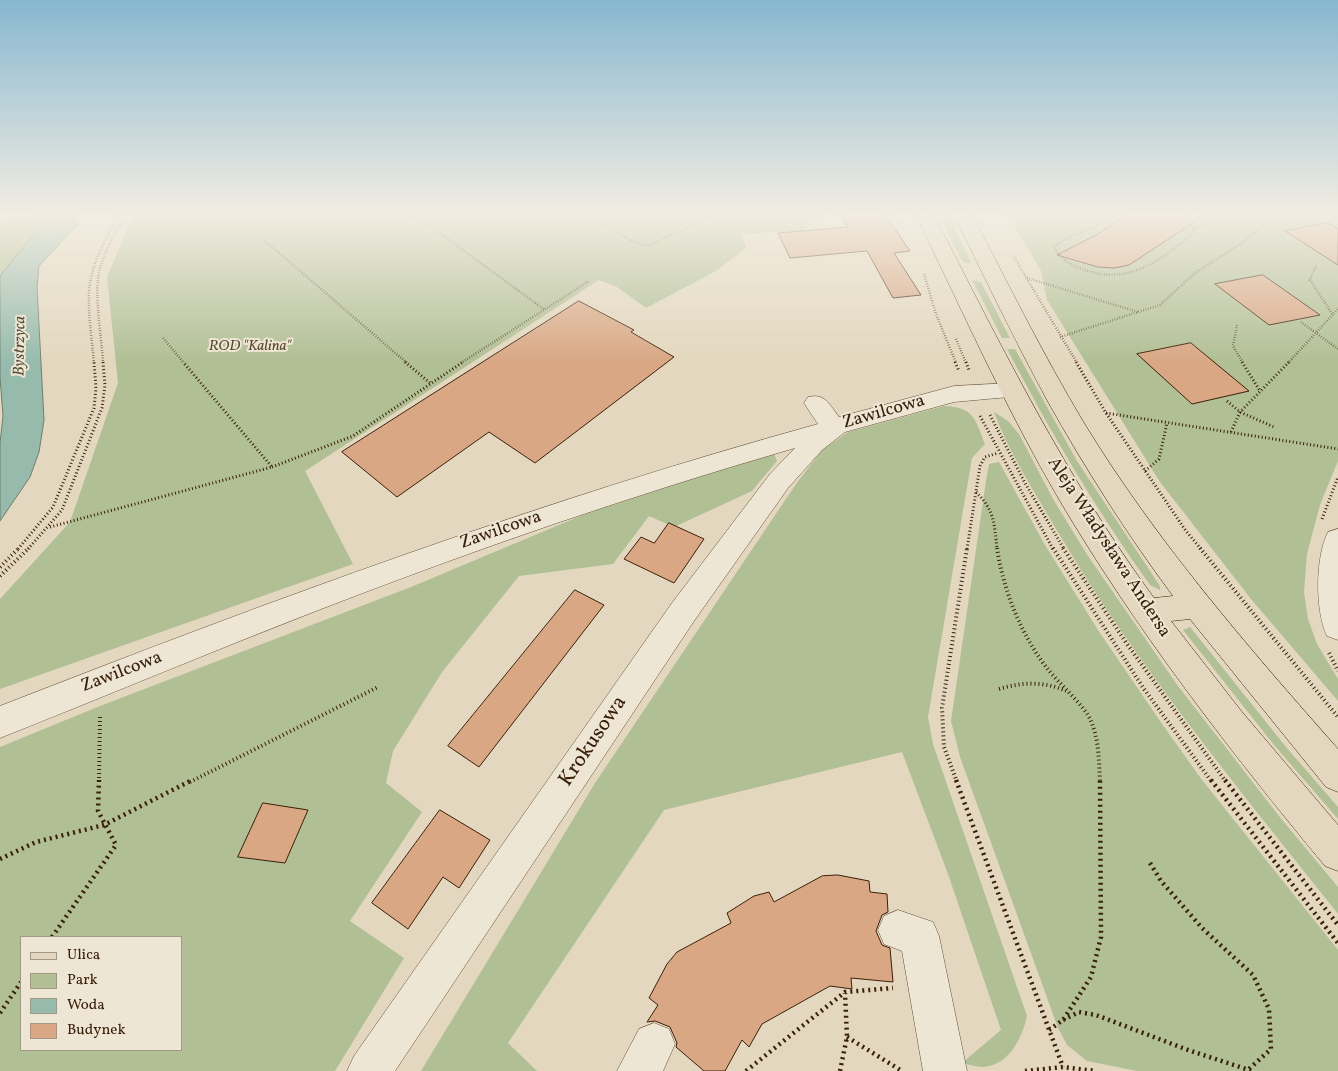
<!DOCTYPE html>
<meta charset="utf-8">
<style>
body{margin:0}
#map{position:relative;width:1338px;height:1071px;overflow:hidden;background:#e3d8bf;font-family:Vollkorn,serif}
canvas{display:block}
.legend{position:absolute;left:20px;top:936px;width:162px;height:115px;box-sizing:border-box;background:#ede6d5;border:1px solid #a59783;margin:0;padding:6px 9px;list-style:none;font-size:15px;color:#3a2008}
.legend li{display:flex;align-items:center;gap:10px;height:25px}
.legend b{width:25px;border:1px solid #a59783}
</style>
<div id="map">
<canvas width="1338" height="1071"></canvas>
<ul class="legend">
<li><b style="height:6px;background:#e3d8bf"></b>Ulica</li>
<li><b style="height:14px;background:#b0bf94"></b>Park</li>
<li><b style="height:14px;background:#96bbac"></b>Woda</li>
<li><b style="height:14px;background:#d9a784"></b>Budynek</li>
</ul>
</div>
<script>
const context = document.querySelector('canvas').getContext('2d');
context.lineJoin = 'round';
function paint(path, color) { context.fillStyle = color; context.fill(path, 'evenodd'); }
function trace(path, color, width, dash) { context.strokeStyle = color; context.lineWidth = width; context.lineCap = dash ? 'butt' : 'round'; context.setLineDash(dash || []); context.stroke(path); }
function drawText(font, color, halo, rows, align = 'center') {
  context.font = font + ' Vollkorn,serif'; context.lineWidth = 4; context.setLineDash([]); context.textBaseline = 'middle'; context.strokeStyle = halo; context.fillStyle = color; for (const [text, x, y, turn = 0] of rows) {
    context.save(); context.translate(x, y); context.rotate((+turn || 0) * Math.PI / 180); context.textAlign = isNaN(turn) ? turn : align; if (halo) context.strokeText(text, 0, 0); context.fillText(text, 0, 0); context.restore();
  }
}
const green = new Path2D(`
 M38,213H55L29,240L0,276V219Z
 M134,213H827L801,231L742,234L746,248L716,271L646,308L617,287L599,280L305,471L353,564L0,689V599L70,522L118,383L107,277Z
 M937,213H948L971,263H965L961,259Z
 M1007,213H1338V461L1320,505L1307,554L1304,592L1308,619L1317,644L1338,679V701L1251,599L1160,482L1047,300L1041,271Z
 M972,280L981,282L1010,338H1002Z
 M1007,349H1015L1077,461L1160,586V590L1150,585C1096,510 1050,431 1007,349Z
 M944,406C974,407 975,419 985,444L972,458L928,717L933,744L1027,1016C1022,1038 1009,1066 982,1067C976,1067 968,1064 962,1063L1001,1030L948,874L902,752L664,810L508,1043L537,1071H421L595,783L796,484L822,450L848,432Z
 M994,412L1008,421L1019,434L1053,499L1088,556L1178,686L1279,816L1338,887V914C1239,789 1137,666 1056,529C1034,491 1009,453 994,412Z
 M774,454L777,461L752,491L674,527L649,516L613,564L519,576L442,672L393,751L386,783L422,812L350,921L404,958L335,1071H0V747L100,706L411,587L616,501ZM21,937H181V1050H21Z
 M999,462L1045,545L1098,630L1160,721L1202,780L1338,950V1071H1137L1087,1061L1067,1045L1058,1028L960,757L951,721L986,481L989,464Z
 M1190,627L1286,747L1338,807V819L1274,745L1183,630Z`);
const water = new Path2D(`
 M55,213H82L75,220L78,224L39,266L37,287L44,420L39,452L30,477L0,521V443L3,416L0,377V276L29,240Z`);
const building = new Path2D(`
 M839,213H884L910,251L894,253L921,295L893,298L867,251L790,258L778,233L848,227Z
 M1130,213H1208L1129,265L1114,268L1098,267L1057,255L1098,234Z
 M1328,223L1338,229V265L1285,231Z
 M1263,275L1320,315L1269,325L1215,284Z
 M579,301L634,330L631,332L674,357L535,463L489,432L397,497L342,452Z
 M1191,343L1249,391L1192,404L1137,354Z
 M669,523L704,539L674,583L624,559L641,537L654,543Z
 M575,590L604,605L479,767L448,746Z
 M263,803L308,810L285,863L238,857Z
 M440,810L490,840L459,888L443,877L408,929L372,903Z
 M838,875L869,881L870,892L887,894L888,912L882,915L876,931L882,945L890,948L893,982L851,978L852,989L830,986L762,1024L749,1047L742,1040L725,1071H704L676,1047L677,1043L670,1027L655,1021L647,1022L658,1005L649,998L667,964L677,952L731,923L727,913L754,896L769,892L774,902L822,876Z`);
const pathFar3 = new Path2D(`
 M412,213L545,310
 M584,213L630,240L647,246L719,213
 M894,213L900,224
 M1109,213C1096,234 1071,231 1054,247C1060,258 1069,264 1080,268C1125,287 1157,263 1191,235L1194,229L1183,213
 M1324,213L1338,217
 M1220,215L1227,213
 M148,225L180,213
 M1194,229L1220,215L1197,213
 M264,240L407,363
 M1014,257L1077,363
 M1316,266L1310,280L1333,315
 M924,274L936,314L956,363
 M1027,278L1138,312
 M1301,322L1338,349
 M1237,325L1233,346L1243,363
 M1060,337L1160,305L1195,273L1242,243L1277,213
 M163,338L184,363
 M956,339L966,363
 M94,363C92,340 88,315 89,292C91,263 106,237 121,213
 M103,363C102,338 93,292 100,269C105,249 116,231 127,213
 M461,363L589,281
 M1288,363L1338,309`);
const pathFar2 = new Path2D(`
 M405,362L430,383
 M955,362L959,371
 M966,362L969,370
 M1076,362L1106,413L1186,531L1201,549
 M1242,362L1260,391
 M1227,401L1240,412L1274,427
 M1106,413L1338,449
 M990,415L1025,483L1064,549
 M980,416L1053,549
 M1231,432L1240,412L1289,362
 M272,467L353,436L463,362
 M1145,471L1159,459L1167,423
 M976,492C995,511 994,523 997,549
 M1322,519L1338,477
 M50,527L272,467L183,362
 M18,549L53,507L94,408L96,388L94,362
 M28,549L62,510L102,408L105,385L103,362
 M967,549L980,466L985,457L998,453`);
const pathFar1 = new Path2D(`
 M997,548C1003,589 1021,635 1047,668C1057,682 1086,707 1091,721C1099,740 1099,761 1100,782
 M1053,548L1144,689L1212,782
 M1063,548L1127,644L1226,782
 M1200,548L1338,717
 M0,567L19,548
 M0,576L29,548
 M1329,653L1338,671
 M999,689C1022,682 1044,681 1066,691
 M99,782L100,715
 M190,782L378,687
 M957,782L944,747L942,708L967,548`);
const path = new Path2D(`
 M956,780L1063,1067
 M1211,780L1338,943
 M1225,780L1338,925
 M0,859L36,842L104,825L192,780
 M1150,863L1161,881L1202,928L1253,975L1269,1009L1271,1049L1249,1069
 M52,937L116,845L98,811L99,780
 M0,1013L21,982
 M1063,1020L1079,1012L1096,1015L1188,1050L1252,1071
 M1049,1030L1063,1020L1091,977L1101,937L1100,780
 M847,1037L902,1071
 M746,1071L845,992L893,988
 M840,1071L847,1037L845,993
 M1025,1071L1063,1067L1096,1071`);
const minor = new Path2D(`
 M0,213H31L28,217L0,220Z
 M1012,383L1020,386L1024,391L1020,396L954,402L845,432L822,450L788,488L694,621L395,1071H347L354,1056L672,603L770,474L795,448C632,495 473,550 316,611C210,652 106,696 0,738V706C269,601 539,501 818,424L804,403L808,397C825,393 829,404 839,417L954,386Z
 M1338,529V640L1327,636C1315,611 1315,557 1328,532Z
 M898,910L933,922L939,936L967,1071H923L902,951L884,944L878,930L884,916Z
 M654,1023L669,1029L675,1044L663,1071H617L639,1029Z`);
const major = new Path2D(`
 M915,213H933C1001,346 1066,478 1154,598L1173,596C1127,534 1085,468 1047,400C1014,339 984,276 953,213H971C1008,283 1043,355 1084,423C1156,541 1247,646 1338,749V792L1326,787L1190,619L1171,621L1242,712L1338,825V871L1325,866C1229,750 1137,631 1060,501C1006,409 962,310 915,213Z`);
const farParknames = [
 ["ROD \"Kalina\"",250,347]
];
const farWaternames = [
 ["Bystrzyca",21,346,-89]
];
const streetNames = [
 ["Zawilcowa",884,413,-16],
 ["Zawilcowa",501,531,-19],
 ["Aleja Władysława Andersa",1108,548,57],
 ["Zawilcowa",122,673,-21]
];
const nearStreetnames = [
 ["Krokusowa",594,742,-56]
];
paint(green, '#b0bf94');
paint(water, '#96bbac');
trace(water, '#717d6a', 1);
paint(building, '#d9a784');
trace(building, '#3a2008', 1);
trace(minor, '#644e36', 1);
trace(major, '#3a2008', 1);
trace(pathFar3, '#3a2008', 2.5, [0.5, 2]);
trace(pathFar2, '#3a2008', 3, [1, 2.5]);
trace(pathFar1, '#3a2008', 4, [1, 3]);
trace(path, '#3a2008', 4.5, [2, 4]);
paint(minor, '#ede6d5');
paint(major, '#e3d8bf');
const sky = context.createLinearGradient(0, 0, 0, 363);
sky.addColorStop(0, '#87b7d0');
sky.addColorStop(0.59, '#f2ede2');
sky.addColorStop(1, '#f2ede200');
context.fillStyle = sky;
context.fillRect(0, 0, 1338, 363);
drawText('italic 15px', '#58482b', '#ede6d5', farParknames);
drawText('italic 16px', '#564e39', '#ede6d5', farWaternames);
drawText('18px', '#3a2008', '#ede6d5', streetNames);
drawText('21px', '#3a2008', '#ede6d5', nearStreetnames);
</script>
